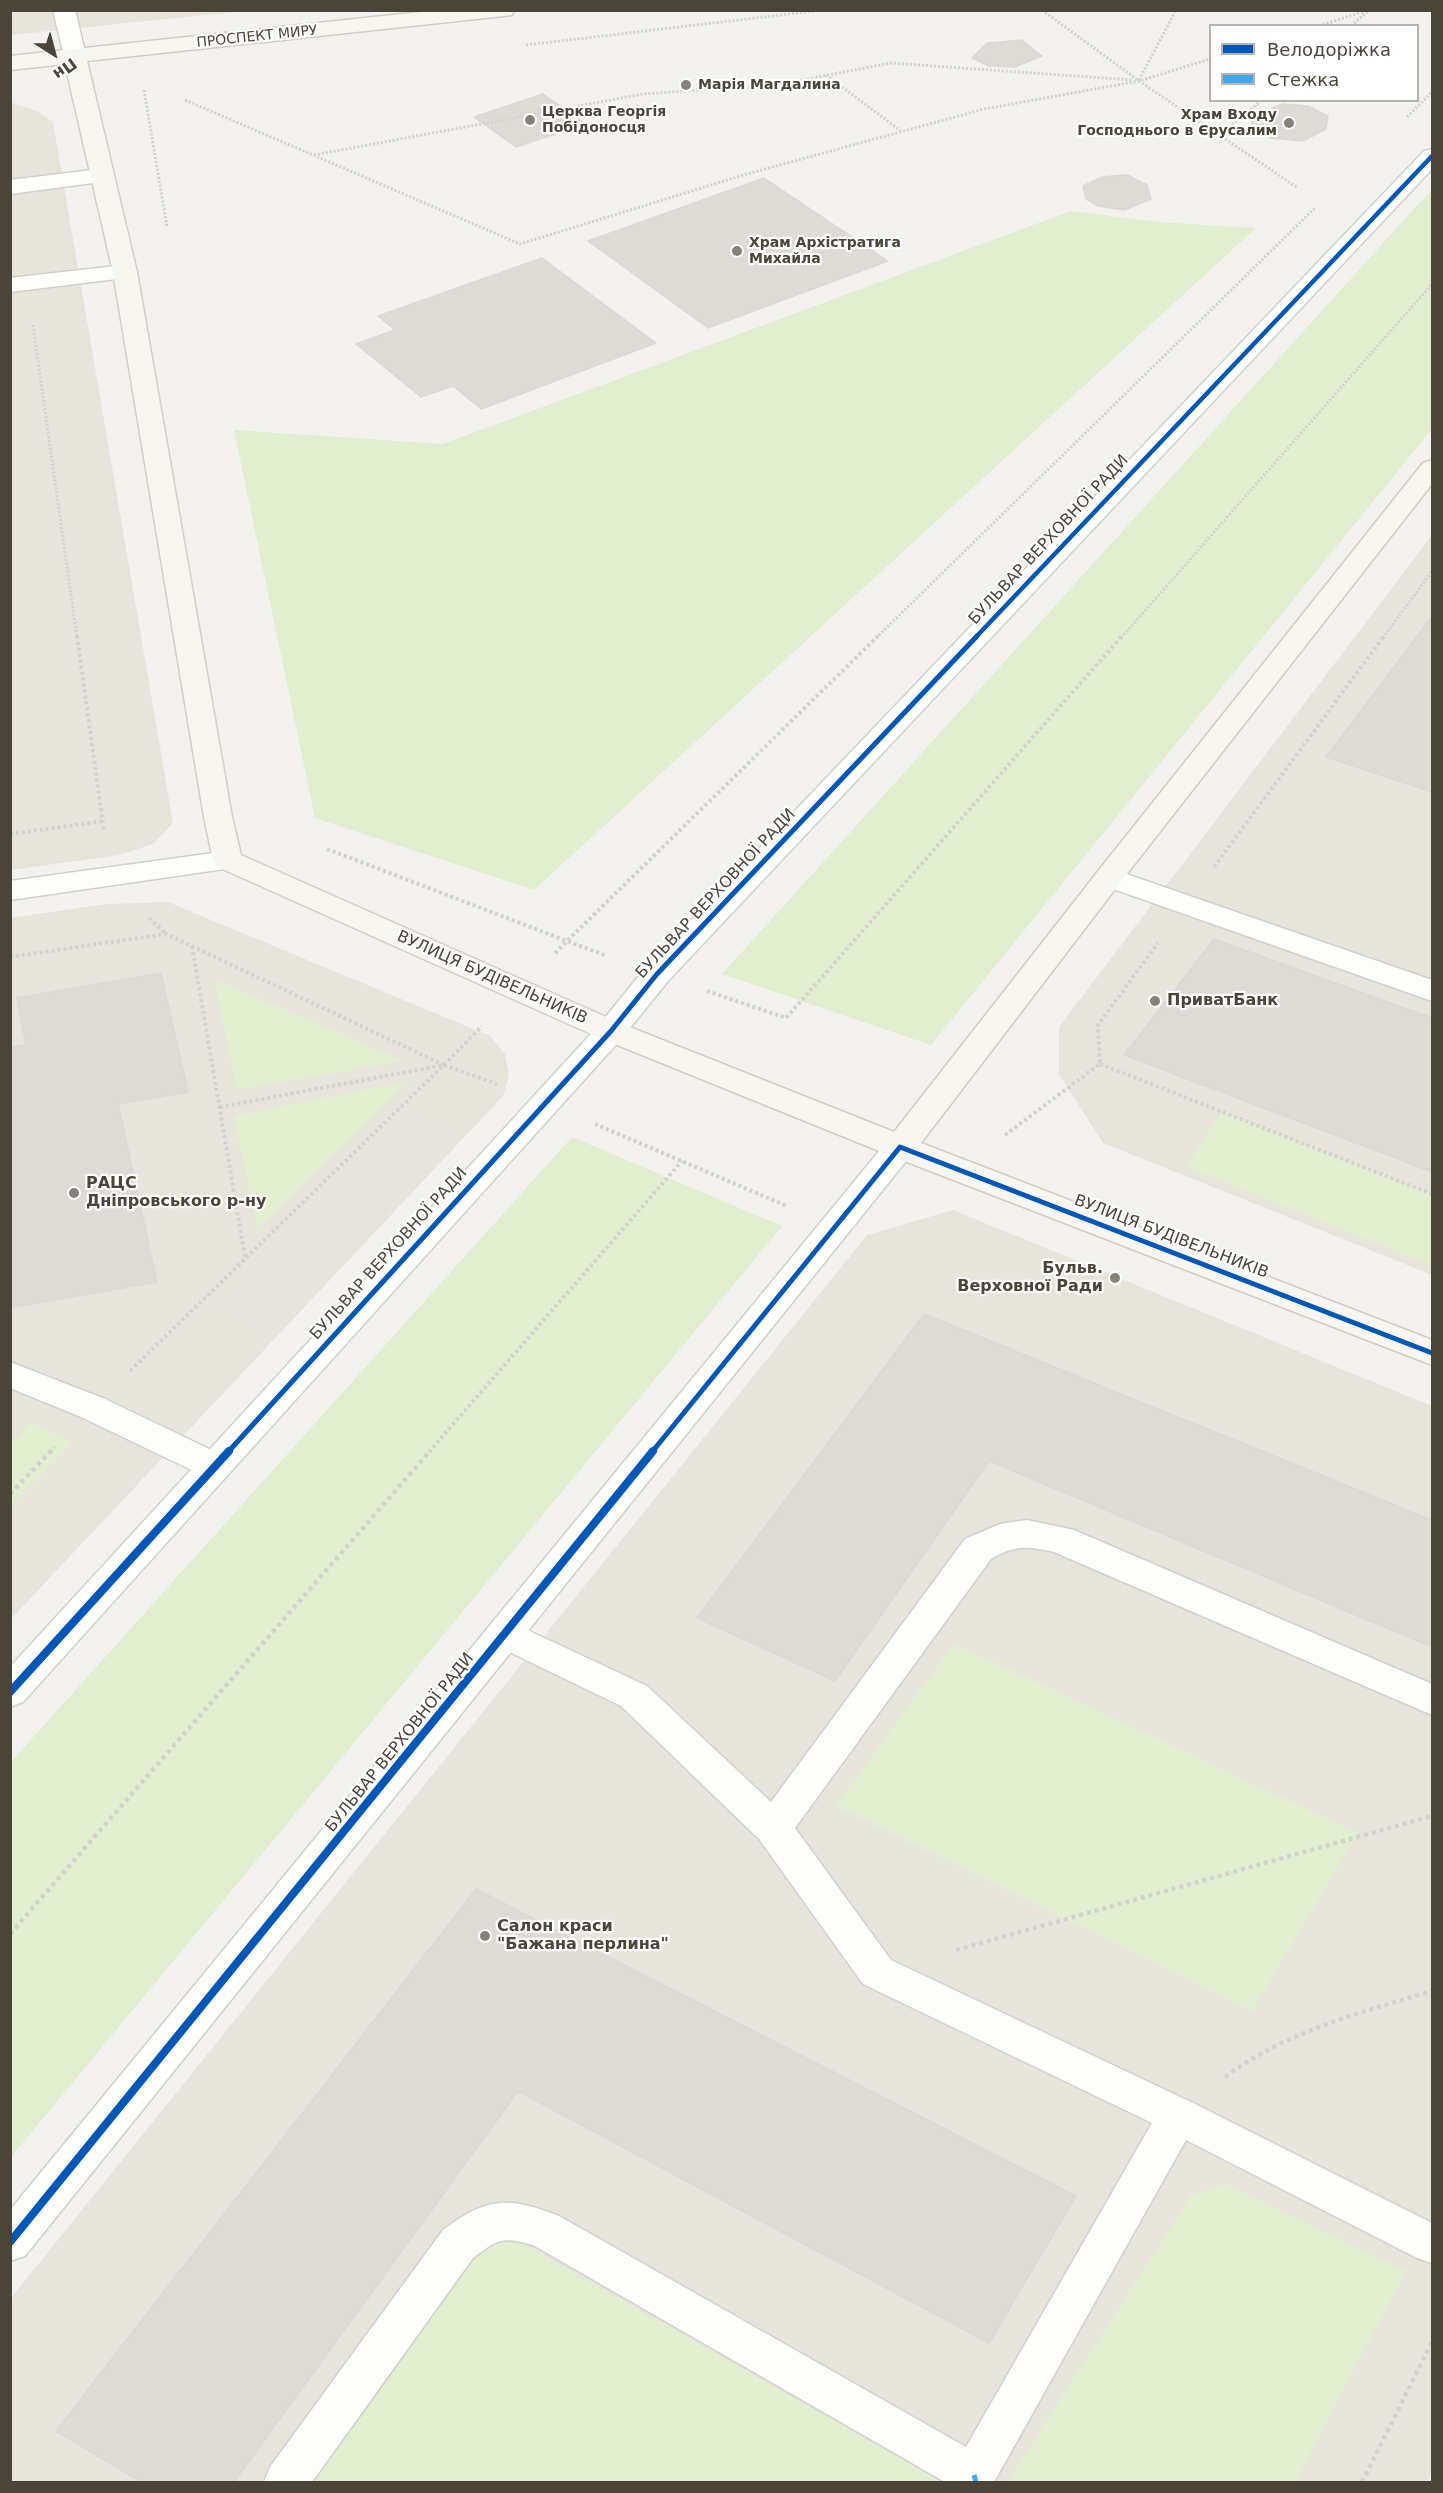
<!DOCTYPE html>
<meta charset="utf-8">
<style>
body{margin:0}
#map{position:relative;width:1443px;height:2493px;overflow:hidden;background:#f4f2ee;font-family:"DejaVu Sans",sans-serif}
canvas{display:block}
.frame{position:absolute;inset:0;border:12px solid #4b4439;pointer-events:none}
.legend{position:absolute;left:1209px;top:24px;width:210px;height:78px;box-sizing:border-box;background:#fff;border:2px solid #b7b4b0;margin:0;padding:8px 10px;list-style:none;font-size:18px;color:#4b4439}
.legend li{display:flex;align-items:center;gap:12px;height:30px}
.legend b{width:30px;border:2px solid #b7b4b0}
.north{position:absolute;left:24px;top:24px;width:60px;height:60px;-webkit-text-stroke:4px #fff;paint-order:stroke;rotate:144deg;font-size:16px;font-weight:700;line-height:24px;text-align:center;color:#4b4439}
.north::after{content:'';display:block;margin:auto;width:21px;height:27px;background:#4b4439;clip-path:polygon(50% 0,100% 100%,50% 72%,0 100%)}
</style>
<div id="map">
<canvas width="1443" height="2493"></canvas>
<div class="frame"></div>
<ul class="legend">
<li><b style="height:8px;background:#0057b8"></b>Велодоріжка</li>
<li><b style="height:8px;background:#3fa9f5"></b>Стежка</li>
</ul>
<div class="north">Пн</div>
</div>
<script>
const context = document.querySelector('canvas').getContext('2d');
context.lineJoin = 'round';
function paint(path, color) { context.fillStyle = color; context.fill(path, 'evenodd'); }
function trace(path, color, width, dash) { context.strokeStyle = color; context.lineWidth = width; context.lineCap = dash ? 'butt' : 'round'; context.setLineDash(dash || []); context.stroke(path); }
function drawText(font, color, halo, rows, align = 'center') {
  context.font = font + ' "DejaVu Sans",sans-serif'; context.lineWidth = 4.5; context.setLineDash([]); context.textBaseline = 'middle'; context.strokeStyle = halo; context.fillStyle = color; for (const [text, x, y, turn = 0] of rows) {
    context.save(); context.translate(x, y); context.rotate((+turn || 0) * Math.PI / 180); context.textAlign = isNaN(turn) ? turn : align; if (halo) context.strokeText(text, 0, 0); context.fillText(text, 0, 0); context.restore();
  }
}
const residential = new Path2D(`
 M11,10L244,11L11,35Z
 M10,102L39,112L53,122L173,823L153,844L119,855L11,870Z
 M1432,535V1275L1103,1143L1059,1074V1027Z
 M168,902L490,1036L505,1054L509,1075L503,1096L11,1619L10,918L107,904Z
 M953,1210L1432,1406V2471L1427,2482H11V2298L867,1235Z`);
const green = new Path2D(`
 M1432,189V429L931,1045L722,974Z
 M1071,211L1159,222L1256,228L534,890L315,818L234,430L443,444Z
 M214,979L404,1061L237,1090Z
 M409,1081L257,1229L234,1116Z
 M1222,1111L1432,1194V1266L1186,1167Z
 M572,1137L782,1226L11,2157V1762Z
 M31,1422L73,1442L11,1506V1443Z
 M954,1643L1358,1833L1252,2012L836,1806Z
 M1226,2184L1406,2271L1295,2482H1007L1191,2195Z
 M495,2228L942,2482H313Z`);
const parking = new Path2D(`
 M412,1115L456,1134L274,1330L223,1306Z`);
const building = new Path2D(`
 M1022,40L1042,56L1015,67L989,66L972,58L987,43Z
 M543,94L586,124L516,147L474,117Z
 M1283,104L1308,106L1328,116L1326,129L1303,141L1270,138L1252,128L1251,117Z
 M1127,175L1147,185L1151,199L1124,210L1098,206L1086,199L1083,186L1102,177Z
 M764,178L888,261L708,328L588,241Z
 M542,258L656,343L481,409L453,386L421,397L356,344L395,330L378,316Z
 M1432,616V792L1326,757Z
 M1214,939L1432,1018V1172L1124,1055Z
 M161,973L188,1092L118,1104L157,1282L10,1308V1047L26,1045L17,998Z
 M924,1314L1432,1520V1647L989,1461L835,1681L697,1618Z
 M476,1889L1076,2196L989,2343L518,2091L234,2482H141L56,2431Z`);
const pathFar2 = new Path2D(`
 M1042,10L1139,81L1298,188
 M1319,26L1368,10
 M1351,26L1368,11
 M526,45L823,10
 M826,75L901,131
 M1139,80L1176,10
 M144,90L167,227
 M185,100L520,244L747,174L984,109L1139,81L1210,59
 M1407,117L1432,92
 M1220,135L1262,100
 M314,155L643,94L781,84L891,63L1132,80
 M33,325L77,638
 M876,638L1316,207
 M1121,638L1432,284
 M1383,638L1432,571`);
const pathFar1 = new Path2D(`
 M77,636L104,831
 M10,834L104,821
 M327,849L567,941L878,636
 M1214,867L1384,636
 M149,918L166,934
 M192,946L245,1257
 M555,953L567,941L607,956
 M10,957L166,934L444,1065L130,1371
 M707,991L786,1018L1122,636
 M1100,1064L1432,1194
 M444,1065L482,1026
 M220,1107L444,1065L497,1084
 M595,1124L787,1206
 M1005,1135L1100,1064L1098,1025L1158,943
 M50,1452L55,1447
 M429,1452L682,1161`);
const path = new Path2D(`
 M10,1494L51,1451
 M10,1934L430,1451
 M956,1950L1432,1816
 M1225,2077C1287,2031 1359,2013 1432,1991
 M1362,2482L1432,2342`);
const service = new Path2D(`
 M53,10H75L86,56L83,61L75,63L67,61L64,56Z
 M100,169L108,171L112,176L108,181L10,194V180Z
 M125,265L133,267L137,272L133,277L10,292V278Z
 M1109,868L1432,980V1001L1099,884L1094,877L1099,870Z
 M10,1362L105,1399L226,1457L232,1466L226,1475L214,1479L202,1475L81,1417L10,1388Z
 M1027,1520L1074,1530L1432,1684V1715L1054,1552C1027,1546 1015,1545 991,1559L795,1828L891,1960L1193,2103L1432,2223V2263L1417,2258L1186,2140L994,2482H945L533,2245C502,2236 498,2239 473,2258L312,2482H264L270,2467L443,2230C487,2197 508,2196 559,2216L966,2447L1152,2123L863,1984L759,1839L621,1706L493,1644L488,1634L493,1624L506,1620L647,1686L771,1802L965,1539L1000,1524Z`);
const tertiary = new Path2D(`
 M1432,149V169L668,981L622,1038L23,1702L10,1707V1667L600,1024L646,967L1424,151Z
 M228,851L238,853L243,860L238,867L10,900V881Z
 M900,1136L911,1139L916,1147L911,1155L25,2256L10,2261V2210L889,1139Z`);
const secondary = new Path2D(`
 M439,10H514L512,15L504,16L87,61L137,272L232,817L241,855L622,1024L894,1132L1099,870L1423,463L1432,460V484L1119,884L921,1143L1432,1340V1365L889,1155L600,1038L218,867L213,860L204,817L113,272L65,64L10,70V56Z`);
const quiet = new Path2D(`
 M974,2475L976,2482`);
const cyclewayFar2 = new Path2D(`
 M975,638L1432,156`);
const cyclewayFar1 = new Path2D(`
 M228,1452L611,1031L657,974L977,636
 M652,1452L900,1147L1432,1353`);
const cycleway = new Path2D(`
 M10,1692L229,1451
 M10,2242L653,1451`);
const markers = [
 [686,85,6,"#868178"],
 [530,120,6,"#868178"],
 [1289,123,6,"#868178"],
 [737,251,6,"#868178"],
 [1155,1001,6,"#868178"],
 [74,1193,6,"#868178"],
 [1115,1278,6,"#868178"],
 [485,1936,6,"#868178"]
];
const farStreetnames = [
 ["ПРОСПЕКТ МИРУ",257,37,-6]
];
const farPoinames = [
 ["Марія Магдалина",698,85],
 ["Церква Георгія",542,112],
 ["Побідоносця",542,128],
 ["Храм Входу",1277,115,"right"],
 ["Господнього в Єрусалим",1277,131,"right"],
 ["Храм Архістратига",749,243],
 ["Михайла",749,259]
];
const streetNames = [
 ["БУЛЬВАР ВЕРХОВНОЇ РАДИ",1049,540,-47],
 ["БУЛЬВАР ВЕРХОВНОЇ РАДИ",716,894,-47],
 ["ВУЛИЦЯ БУДІВЕЛЬНИКІВ",492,978,24],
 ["ВУЛИЦЯ БУДІВЕЛЬНИКІВ",1171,1237,21],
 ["БУЛЬВАР ВЕРХОВНОЇ РАДИ",389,1254,-48],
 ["БУЛЬВАР ВЕРХОВНОЇ РАДИ",400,1743,-51]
];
const poiNames = [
 ["ПриватБанк",1167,1001],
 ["РАЦС",86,1184],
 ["Дніпровського р-ну",86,1202],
 ["Бульв.",1103,1269,"right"],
 ["Верховної Ради",1103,1287,"right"],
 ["Салон краси",497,1927],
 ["\"Бажана перлина\"",497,1945]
];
paint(residential, '#e7e4dc');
paint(green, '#e1eecf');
paint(parking, '#e6e3df');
paint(building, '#dedbd6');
trace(building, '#dcd9d4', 1.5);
trace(service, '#d2d0cb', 3);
trace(tertiary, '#d2d0cb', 3);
trace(secondary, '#d3cfc5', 3);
trace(pathFar2, '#d3d2cc', 3, [2, 2]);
trace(pathFar1, '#d3d2cc', 4, [3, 3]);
trace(path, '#d3d2cc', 4.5, [4, 4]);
paint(service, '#fdfdfc');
paint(tertiary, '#fdfdfc');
paint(secondary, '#f7f6f1');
trace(quiet, '#3fa9f5', 5, [10, 5]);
trace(cyclewayFar2, '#0057b8', 4.5);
trace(cyclewayFar1, '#0057b8', 5);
trace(cycleway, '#0057b8', 8);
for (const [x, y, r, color] of markers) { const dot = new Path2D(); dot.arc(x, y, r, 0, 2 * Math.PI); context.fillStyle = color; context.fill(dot); trace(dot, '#fff', 2); }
drawText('14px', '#4b4439', '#fff', farStreetnames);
drawText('bold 14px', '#4b4439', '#fff', farPoinames, 'left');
drawText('16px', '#4b4439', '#fff', streetNames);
drawText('bold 16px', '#4b4439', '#fff', poiNames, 'left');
</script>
